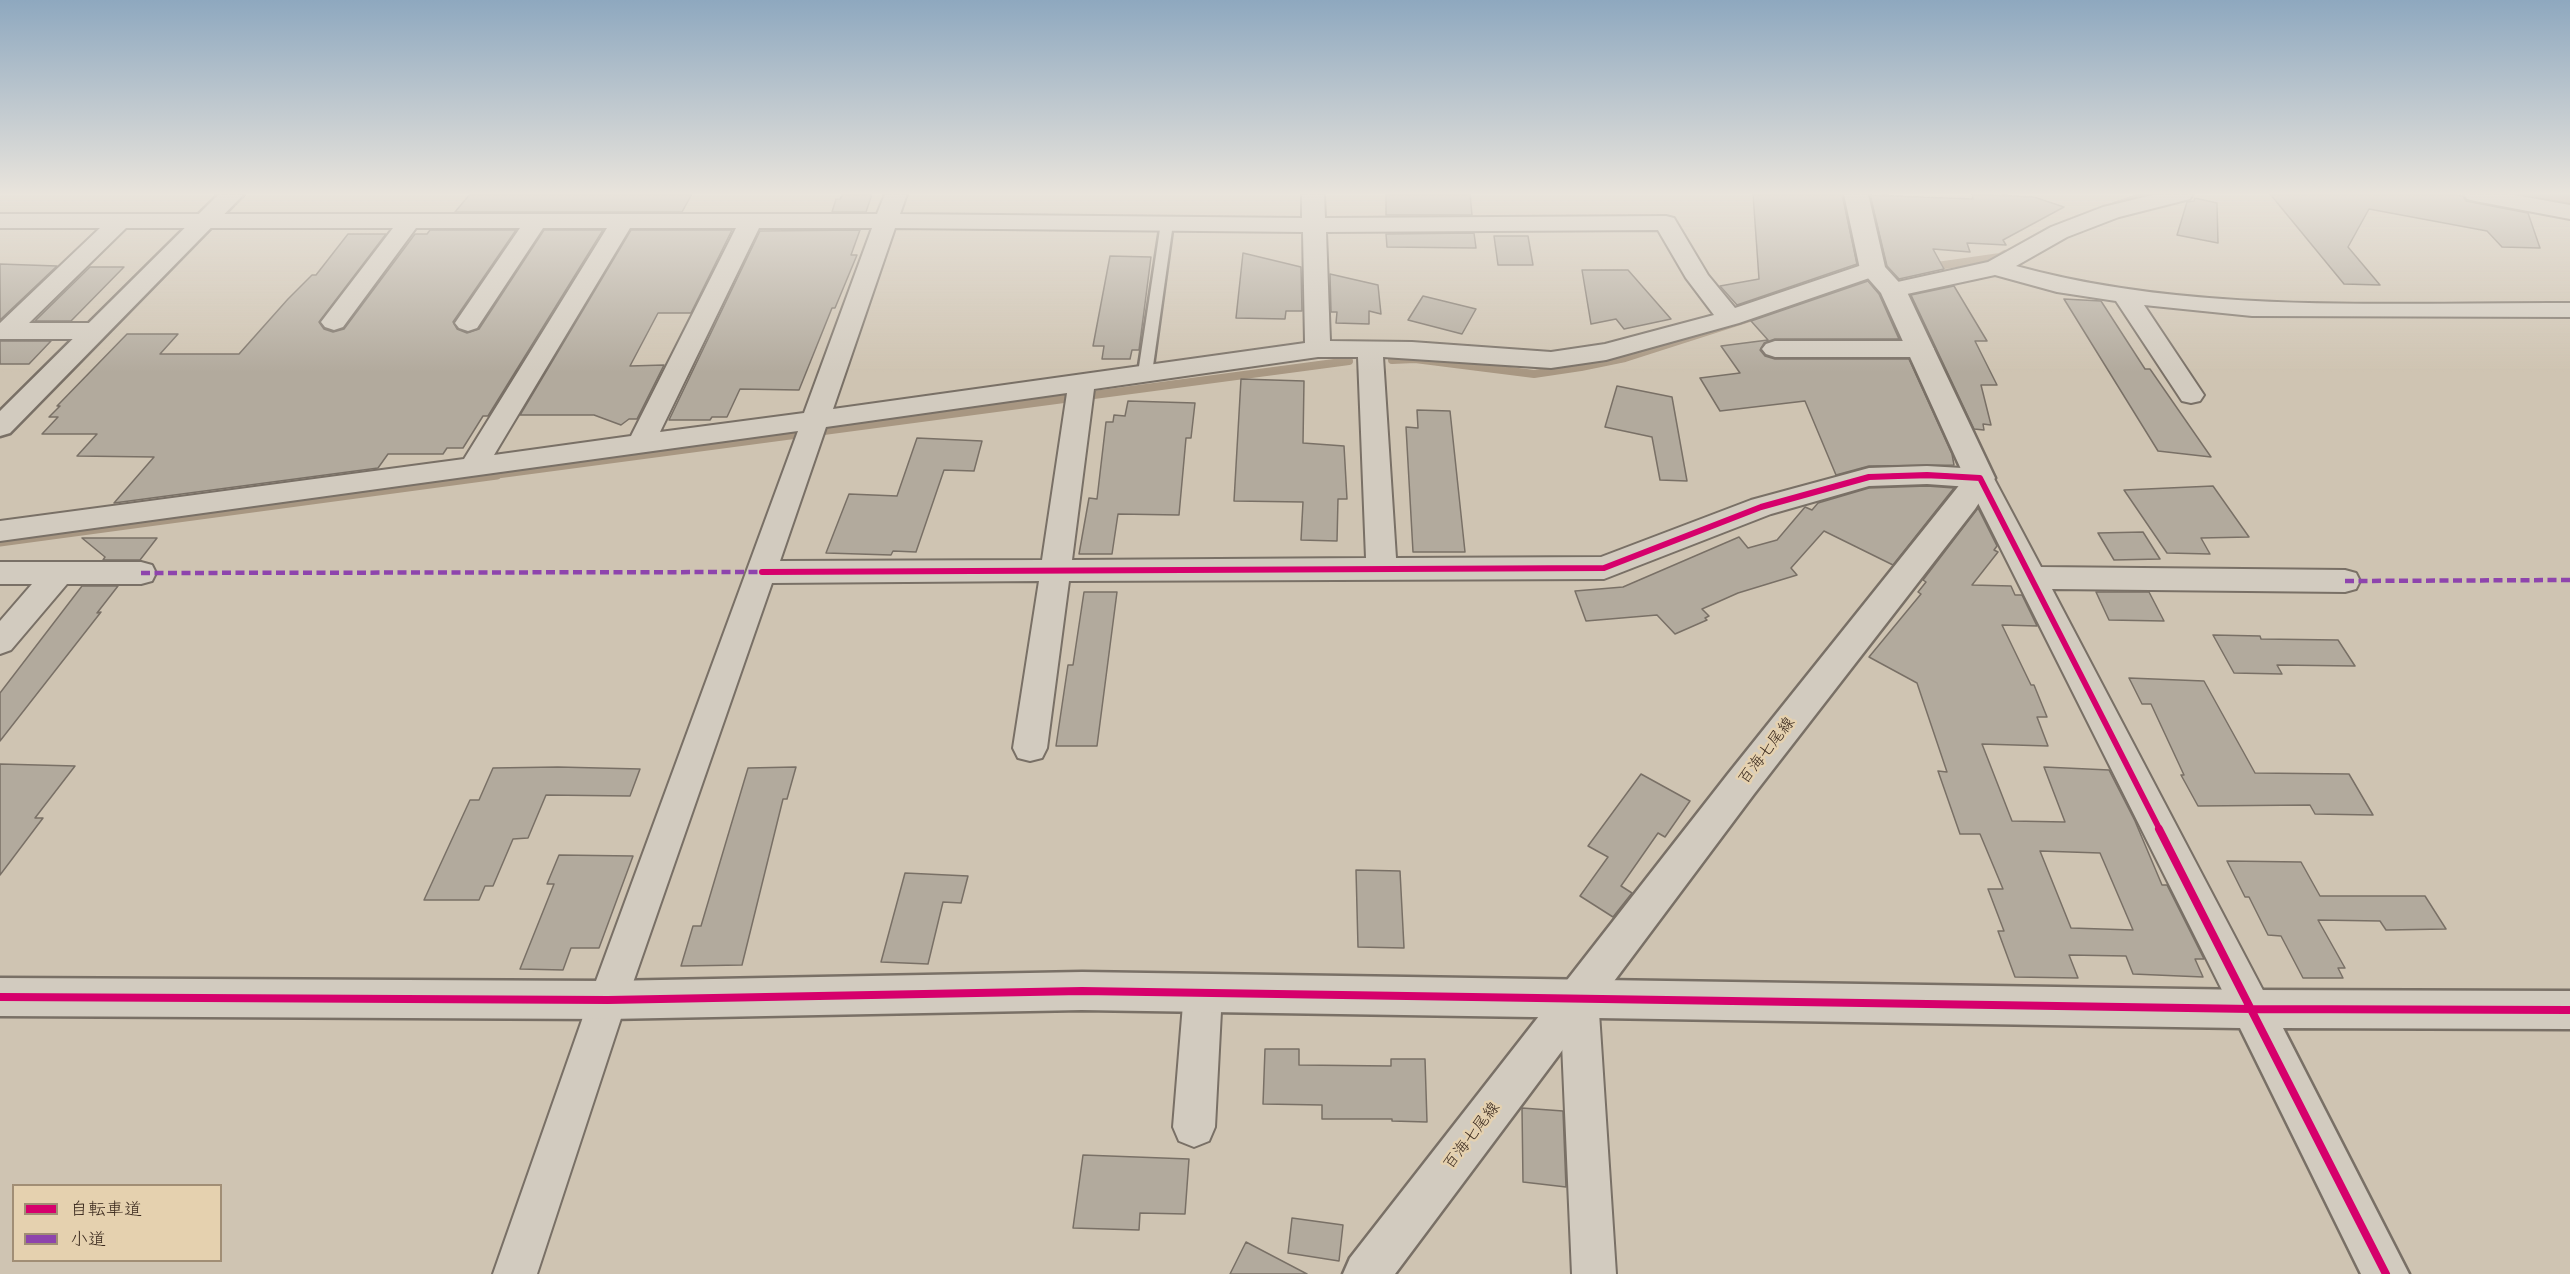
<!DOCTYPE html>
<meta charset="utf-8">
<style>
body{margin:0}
#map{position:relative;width:2570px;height:1274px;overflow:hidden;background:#cfc4b2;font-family:Sriracha,"Klee One",sans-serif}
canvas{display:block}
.legend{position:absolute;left:12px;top:1184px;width:210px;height:78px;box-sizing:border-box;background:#e5d1af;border:2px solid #a18e75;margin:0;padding:8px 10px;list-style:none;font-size:18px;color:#3b2a1e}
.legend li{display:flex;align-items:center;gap:12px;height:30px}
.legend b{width:30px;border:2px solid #a18e75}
</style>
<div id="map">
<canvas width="2570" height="1274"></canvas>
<ul class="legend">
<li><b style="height:8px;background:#d6006c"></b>自転車道</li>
<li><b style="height:8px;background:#8e44ad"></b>小道</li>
</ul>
</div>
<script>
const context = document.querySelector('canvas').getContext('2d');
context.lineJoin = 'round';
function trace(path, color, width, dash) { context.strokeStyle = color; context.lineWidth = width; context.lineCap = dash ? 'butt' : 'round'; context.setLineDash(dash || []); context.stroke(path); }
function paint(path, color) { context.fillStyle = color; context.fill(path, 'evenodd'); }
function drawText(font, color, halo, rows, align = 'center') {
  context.font = font + ' Sriracha,"Klee One",sans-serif'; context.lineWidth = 5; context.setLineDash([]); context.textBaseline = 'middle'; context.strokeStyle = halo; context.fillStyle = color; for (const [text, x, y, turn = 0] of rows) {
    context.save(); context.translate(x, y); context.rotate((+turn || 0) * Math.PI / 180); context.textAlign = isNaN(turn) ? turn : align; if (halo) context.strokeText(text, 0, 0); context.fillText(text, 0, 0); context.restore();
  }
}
const streamFar1 = new Path2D(`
 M2116,205L2149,194
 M1930,267L2000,257L2005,254
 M1392,360L1415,359L1534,374L1581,367L1625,358L1862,282L1905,271
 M486,476L1349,361`);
const stream = new Path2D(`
 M0,542L497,475`);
const river = new Path2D(`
 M2499,194H2570V215L2505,203Z`);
const building = new Path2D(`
 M470,194H692L682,212H455Z
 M843,194H872L866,212H832L836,199H840Z
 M1386,194H1470L1472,215H1386Z
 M1753,194H1842L1857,264L1737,305L1720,286L1759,279Z
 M1972,194L2034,197L2064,207L2003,240L2006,245L1967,243L1970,252L1933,249L1944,269L1899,279L1887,266L1870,195L1973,199Z
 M2270,194H2450L2463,196L2466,201L2528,213L2540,248L2502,247L2487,231L2369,209L2348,247L2380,285L2344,284Z
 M2195,198L2217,203L2218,243L2177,235L2187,202L2194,201Z
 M430,230H516L453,322L457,329L467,333L479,329L544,230H603L488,416H483L463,448H447L443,454H388L378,468L114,503L154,457L77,456L97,434H42L58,417H49L60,406H57L127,334H178L160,354H239L288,299L312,275H316L348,234H386L319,322L324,329L333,332L344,329L415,234H427Z
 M631,230H732L691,313H658L630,366L664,365L637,419H629L621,425L594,415H520Z
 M860,230L851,255H857L835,308H832L799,390L740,389L727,417H712L710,420H669L760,231Z
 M1474,233L1476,248L1387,247L1386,234Z
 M1494,236H1528L1533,265H1498Z
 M1243,253L1301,267L1302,311H1286L1285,319L1236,318Z
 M1110,256L1151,257L1139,350H1132L1130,359H1102L1104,346H1093Z
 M0,264L57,266L0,320Z
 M90,267H124L71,321H35Z
 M1582,270H1628L1671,319L1624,329L1616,319L1591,324Z
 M1330,274L1378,285L1381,314L1369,311V324L1336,323L1337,312H1331Z
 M1868,281L1879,294L1899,339H1775L1764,343L1760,350L1765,356L1775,359H1909L1952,454L1954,465L1869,466L1836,475L1805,401L1720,411L1700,378L1740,373L1721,346L1768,340L1751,321Z
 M1954,286L1987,341H1975L1997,385H1981L1991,425L1983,424L1984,430L1974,429L1911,295Z
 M1423,296L1476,309L1462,334L1408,320Z
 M2064,299L2101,301L2145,369H2150L2211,457L2158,451Z
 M0,341H51L29,364H0Z
 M1241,379L1304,381L1303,443L1344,446L1347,499H1338L1337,541L1301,540L1303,502L1234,501Z
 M1617,386L1672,397L1687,481L1660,480L1652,437L1605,427Z
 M1128,401L1195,403L1191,438H1186L1179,515L1118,514L1112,554H1079L1089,498L1097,499L1106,422H1113L1114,415L1125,416Z
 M1417,410L1450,411L1465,552H1413L1406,427L1418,428Z
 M917,438L982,441L974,471L944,470L916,552L893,551L891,555L826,553L849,494L897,496Z
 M1927,486L1954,488L1893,565L1824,531L1791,568L1797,575L1738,593L1702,609L1709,616L1705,618L1707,620L1675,634L1657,615L1586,621L1575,591L1623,587L1739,537L1748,548L1777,540L1805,507L1812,510L1818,503L1869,488Z
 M2213,486L2249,537L2201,538L2210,554L2167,553L2124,490Z
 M1978,508L1997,546L1994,550L1998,552L1972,585L2011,586L2015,595H2022L2037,626L2002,625L2031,685H2034L2047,717H2037L2048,746L1982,744L2012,821L2065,822L2044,767L2109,770L2135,821L2162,885H2167L2204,959H2195L2203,977L2133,974L2126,956L2069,955L2078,978L2015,977L1998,931H2004L1988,889H2003L1980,834H1960L1938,771L1947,772L1917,683L1869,657L1921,594L1918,592L1926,582L1923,580ZM2040,851L2100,853L2133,930L2071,928Z
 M2143,532L2160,559L2114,560L2098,533Z
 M82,538H157L140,560H103L105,557Z
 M82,586H118L97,613L101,612L0,741V693Z
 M1084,592H1117L1097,746H1056L1068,665H1073Z
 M2096,592H2149L2164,621L2109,620Z
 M2213,635L2260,636L2261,639L2338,640L2355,666L2277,665L2282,674L2234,673Z
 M2129,678L2204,681L2255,773L2349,774L2373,815L2315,814L2310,805L2198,806L2181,775H2184L2151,704H2142Z
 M0,764L75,766L35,818H43L0,875Z
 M558,767L640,769L630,796L546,795L528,838L513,839L493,886H485L479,900H424L470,800H479L493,768Z
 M796,767L787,799H783L742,965L681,966L693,926H701L748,768Z
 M1641,774L1690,801L1665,837L1658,833L1621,886L1632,893L1613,917L1580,896L1608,857L1588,846Z
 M559,855L633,856L599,948H571L563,970L520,969L554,884H547Z
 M2227,861L2301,862L2320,896H2425L2446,929L2386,930L2380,921L2318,920L2345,968H2338L2343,978H2303L2281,936L2268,935L2249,897H2245Z
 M1356,870L1400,871L1404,948L1358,947Z
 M905,873L968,876L961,903L943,902L928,964L881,962Z
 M1265,1049H1299V1065L1391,1066V1059H1425L1427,1122L1392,1121V1119H1322V1105L1263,1104Z
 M1522,1108L1563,1111L1566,1187L1523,1182Z
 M1083,1155L1189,1159L1185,1214L1140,1213L1139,1230L1073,1228Z
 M1292,1218L1343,1225L1339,1261L1288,1253Z
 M1246,1242L1307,1274H1230Z`);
const service = new Path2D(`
 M1167,219L1173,223L1152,373L1145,377L1138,373L1161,223Z`);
const minor = new Path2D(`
 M885,194H907L900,214L1302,218V194H1324L1325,218L1666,216L1674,218L1708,275L1735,308L1865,264L1873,262L1881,264L1885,269L1881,274L1739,323L1606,360L1551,368L1383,357L1396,558L1601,557L1751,500L1869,468L1927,466L1980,469L1990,471L2041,567L2345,570L2356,573L2360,581L2356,589L2345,592L2052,589L2266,996L2272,1009L2266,1022L2252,1027L2238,1022L1970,487L1927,484L1869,486L1771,514L1604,579L1069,581L1047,748L1042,758L1030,761L1018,758L1013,748L1039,581L772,583L627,1000L537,1274H493L589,1000L798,431L0,541V521L464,459L607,228H543L477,328L468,331L459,328L455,323L520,228H416L343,327L334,330L325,327L321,322L393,228H126L29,323H95L104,326L108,331L104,336L95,339H0V323L100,228H0V214H877ZM630,228H736L631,436L494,455ZM759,228H872L804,413L660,432ZM895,228L1303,232L1305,343L833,409ZM1658,230L1686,278L1714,315L1605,344L1551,352L1412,342L1330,341L1326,232ZM1318,357H1358L1366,558L1072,560L1094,389ZM1067,393L1042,560L780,561L826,427Z
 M2157,194H2193L2190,199L2119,217L2067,237L2016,266C2193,315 2388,302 2570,303V317L2252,316L2144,305L2204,395L2200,401L2191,403L2182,401L2116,301L2057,292L1995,275L1893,297L1884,295L1881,290L1884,285L1988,262L2051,227L2103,207Z
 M2464,194H2509L2570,205V219L2475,201L2467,199Z
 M1775,341H1921L1930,344L1934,349L1930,354L1921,357H1775L1766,354L1762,349L1766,344Z
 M0,562H141L152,565L156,573L152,581L141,584H67L11,650L0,654V621L32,584H0Z
 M1203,974L1217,979L1222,992L1215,1127L1209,1141L1194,1147L1179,1141L1173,1127L1184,992L1189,979Z
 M1579,979L1593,984L1598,997L1616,1274H1572L1560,997L1565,984Z`);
const tertiary = new Path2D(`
 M219,194H244L10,433L0,436V411Z
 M1082,972L2252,990L2570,991V1029L2283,1028L2409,1274H2361L2240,1028L1082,1010L608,1019L0,1016V978L608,981Z`);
const secondary = new Path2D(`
 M1844,194H1868L1885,267L1906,290L1995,478L1975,509L1754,794L1395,1274H1343L1350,1258L1728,774L1965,478L1881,293L1860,269Z`);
const quiet = new Path2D(`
 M141,573L762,572
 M2345,581L2570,580`);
const cyclewayFar2 = new Path2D(`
 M1892,476H1948`);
const cyclewayFar1 = new Path2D(`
 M762,572L1604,568L1761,507L1869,477L1927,475L1980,478L2160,830`);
const cycleway = new Path2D(`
 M2159,829L2386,1274
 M0,997L608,1000L1082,991L2252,1009L2570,1010`);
const streetNames = [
 ["百海七尾線",1767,751,-52],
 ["百海七尾線",1472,1136,-52]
];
trace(streamFar1, '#a89782', 8);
trace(stream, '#a89782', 9);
paint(river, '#a89782');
paint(building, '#b2aa9d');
trace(building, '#797066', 1.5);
trace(service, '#797066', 5);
trace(minor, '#797066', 4);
trace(tertiary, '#797066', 5);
trace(secondary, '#797066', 5);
paint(service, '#d2cbbf');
paint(minor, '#d2cbbf');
paint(tertiary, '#d2cbbf');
paint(secondary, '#d2cbbf');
trace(quiet, '#8e44ad', 4.5, [9, 4.5]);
trace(cyclewayFar2, '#d6006c', 4.5);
trace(cyclewayFar1, '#d6006c', 6);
trace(cycleway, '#d6006c', 8);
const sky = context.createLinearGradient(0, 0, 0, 372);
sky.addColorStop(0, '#8ea8bf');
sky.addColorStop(0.52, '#e9e4dc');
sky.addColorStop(1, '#e9e4dc00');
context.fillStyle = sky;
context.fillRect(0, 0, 2570, 372);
drawText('16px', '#3b2a1e', '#e5d1af', streetNames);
</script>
